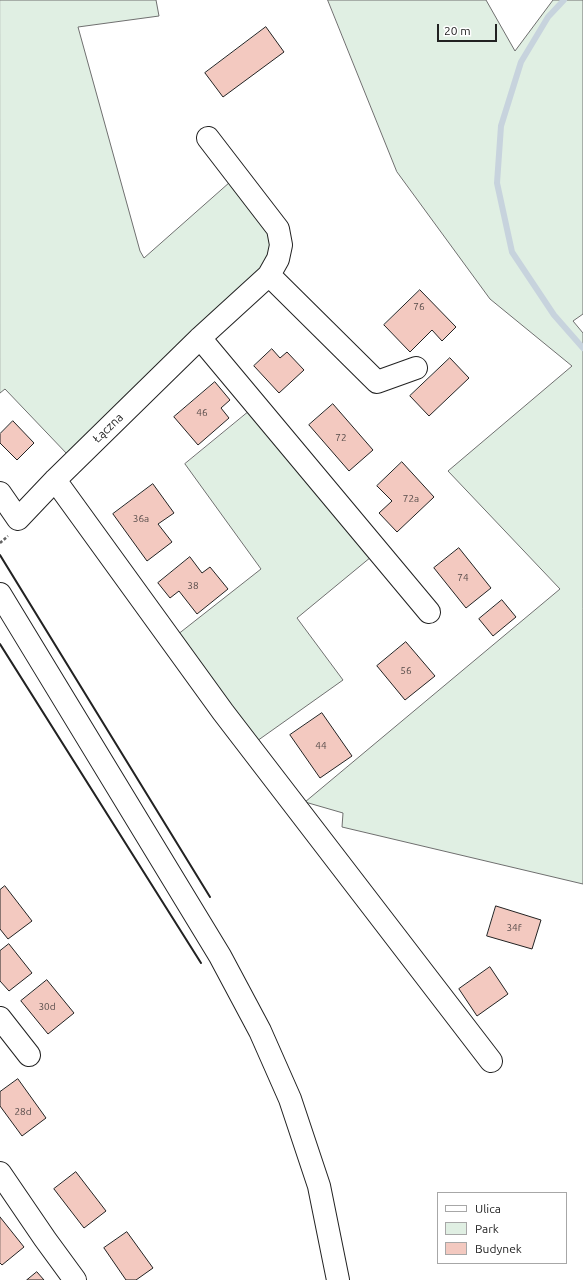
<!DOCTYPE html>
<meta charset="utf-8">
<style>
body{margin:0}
#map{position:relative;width:583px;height:1280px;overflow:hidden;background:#fff;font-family:Ubuntu,sans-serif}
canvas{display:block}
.legend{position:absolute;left:437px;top:1192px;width:130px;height:72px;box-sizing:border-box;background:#fff;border:1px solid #a7a7a7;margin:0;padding:5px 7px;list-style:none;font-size:12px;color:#222}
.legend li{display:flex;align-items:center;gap:8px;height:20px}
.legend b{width:20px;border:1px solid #a7a7a7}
.scale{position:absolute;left:437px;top:24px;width:60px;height:18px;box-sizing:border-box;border:2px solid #222;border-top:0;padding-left:5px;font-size:12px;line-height:14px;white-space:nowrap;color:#222;-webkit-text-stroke:3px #fff;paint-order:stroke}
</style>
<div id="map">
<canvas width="583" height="1280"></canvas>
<ul class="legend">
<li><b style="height:5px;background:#fff"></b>Ulica</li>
<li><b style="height:11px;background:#e0efe3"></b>Park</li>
<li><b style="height:11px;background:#f3c9c0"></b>Budynek</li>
</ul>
<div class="scale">20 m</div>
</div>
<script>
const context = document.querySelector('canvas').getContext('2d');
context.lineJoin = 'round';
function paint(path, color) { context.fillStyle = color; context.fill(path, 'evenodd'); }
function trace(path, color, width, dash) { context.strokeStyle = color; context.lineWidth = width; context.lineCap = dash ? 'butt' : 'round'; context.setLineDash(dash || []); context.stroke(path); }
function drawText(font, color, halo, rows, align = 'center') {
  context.font = font + ' Ubuntu,sans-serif'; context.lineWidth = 3; context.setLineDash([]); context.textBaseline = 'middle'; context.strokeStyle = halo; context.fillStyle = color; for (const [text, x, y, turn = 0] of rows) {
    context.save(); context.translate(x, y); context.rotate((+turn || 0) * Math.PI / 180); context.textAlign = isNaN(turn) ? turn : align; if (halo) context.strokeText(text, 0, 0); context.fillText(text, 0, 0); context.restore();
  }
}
const green = new Path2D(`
 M0,0H156L159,16L78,27L140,251L144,258L230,182L270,229L272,257L68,455L5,389L0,393Z
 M328,0H486L515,51L553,0H583V314L573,321L583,333V884L342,827L343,813L305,802L560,589L448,471L572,366L490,299L397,172Z
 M252,409L371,557L297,618L343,680L257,741L177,635L261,569L185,464Z`);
const stream = new Path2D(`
 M564,0L548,17L521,62L501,126L497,183L512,252L554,315L583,348`);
const building = new Path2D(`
 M266,27L284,52L223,97L205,73Z
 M420,290L456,327L442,341L432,330L410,352L384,325Z
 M272,349L280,358L287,352L304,370L279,393L254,366Z
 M450,358L469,378L429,416L410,396Z
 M215,382L230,400L221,408L229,418L198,445L174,417Z
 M333,404L373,450L349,471L309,425Z
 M13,421L34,443L17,460L0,443V434Z
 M402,462L434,497L397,532L379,513L392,501L377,486Z
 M153,484L174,513L158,524L172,542L147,561L113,514Z
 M459,548L491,588L466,608L434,568Z
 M190,557L202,573L210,567L228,589L197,614L179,591L170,598L158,583Z
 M502,600L516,617L493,636L479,619Z
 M406,642L435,676L405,700L377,666Z
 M322,713L352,756L320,778L290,735Z
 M5,886L32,921L8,939L0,929V890Z
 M496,906L541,920L532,949L487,936Z
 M9,944L32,973L9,991L0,981V951Z
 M490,967L508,994L477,1016L459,989Z
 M47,980L74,1013L48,1034L21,1001Z
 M18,1079L46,1118L22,1136L0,1106V1092Z
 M76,1172L106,1211L84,1228L54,1189Z
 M0,1217L24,1247L2,1265L0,1263Z
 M127,1232L153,1268L136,1280H126L104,1248Z
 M37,1272L44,1280H27Z`);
const path = new Path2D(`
 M0,543L8,536`);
const minor = new Path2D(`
 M269,275L377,382L416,368
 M200,338L429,612
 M55,480L223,712L491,1061
 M0,493L18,519L55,480L200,338L269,275L278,259L281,245L278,229L208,138
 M0,1018L29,1055
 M0,1173L45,1239L75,1280`);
const major = new Path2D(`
 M0,594L220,956L260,1031L290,1099L319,1186L338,1280`);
const wall = new Path2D(`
 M0,555L210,897
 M0,644L201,963`);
const numberNames = [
 ["76",419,307],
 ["46",202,413],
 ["72",341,438],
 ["72a",411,499],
 ["36a",141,519],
 ["74",463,578],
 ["38",193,586],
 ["56",406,671],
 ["44",321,746],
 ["34f",514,928],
 ["30d",47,1007],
 ["28d",23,1112]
];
const streetNames = [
 ["Łączna",108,428,-44]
];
paint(green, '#e0efe3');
trace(green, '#6f6f6f', 1);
trace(stream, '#c7d3dd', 6);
paint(building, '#f3c9c0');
trace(building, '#222', 1);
trace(minor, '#222', 24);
trace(major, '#222', 24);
trace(path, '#646464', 2.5, [3, 2]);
trace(minor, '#fff', 22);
trace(major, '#fff', 22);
trace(wall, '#222', 2);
drawText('10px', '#564c4a', null, numberNames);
drawText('12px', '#222', '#fff', streetNames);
</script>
